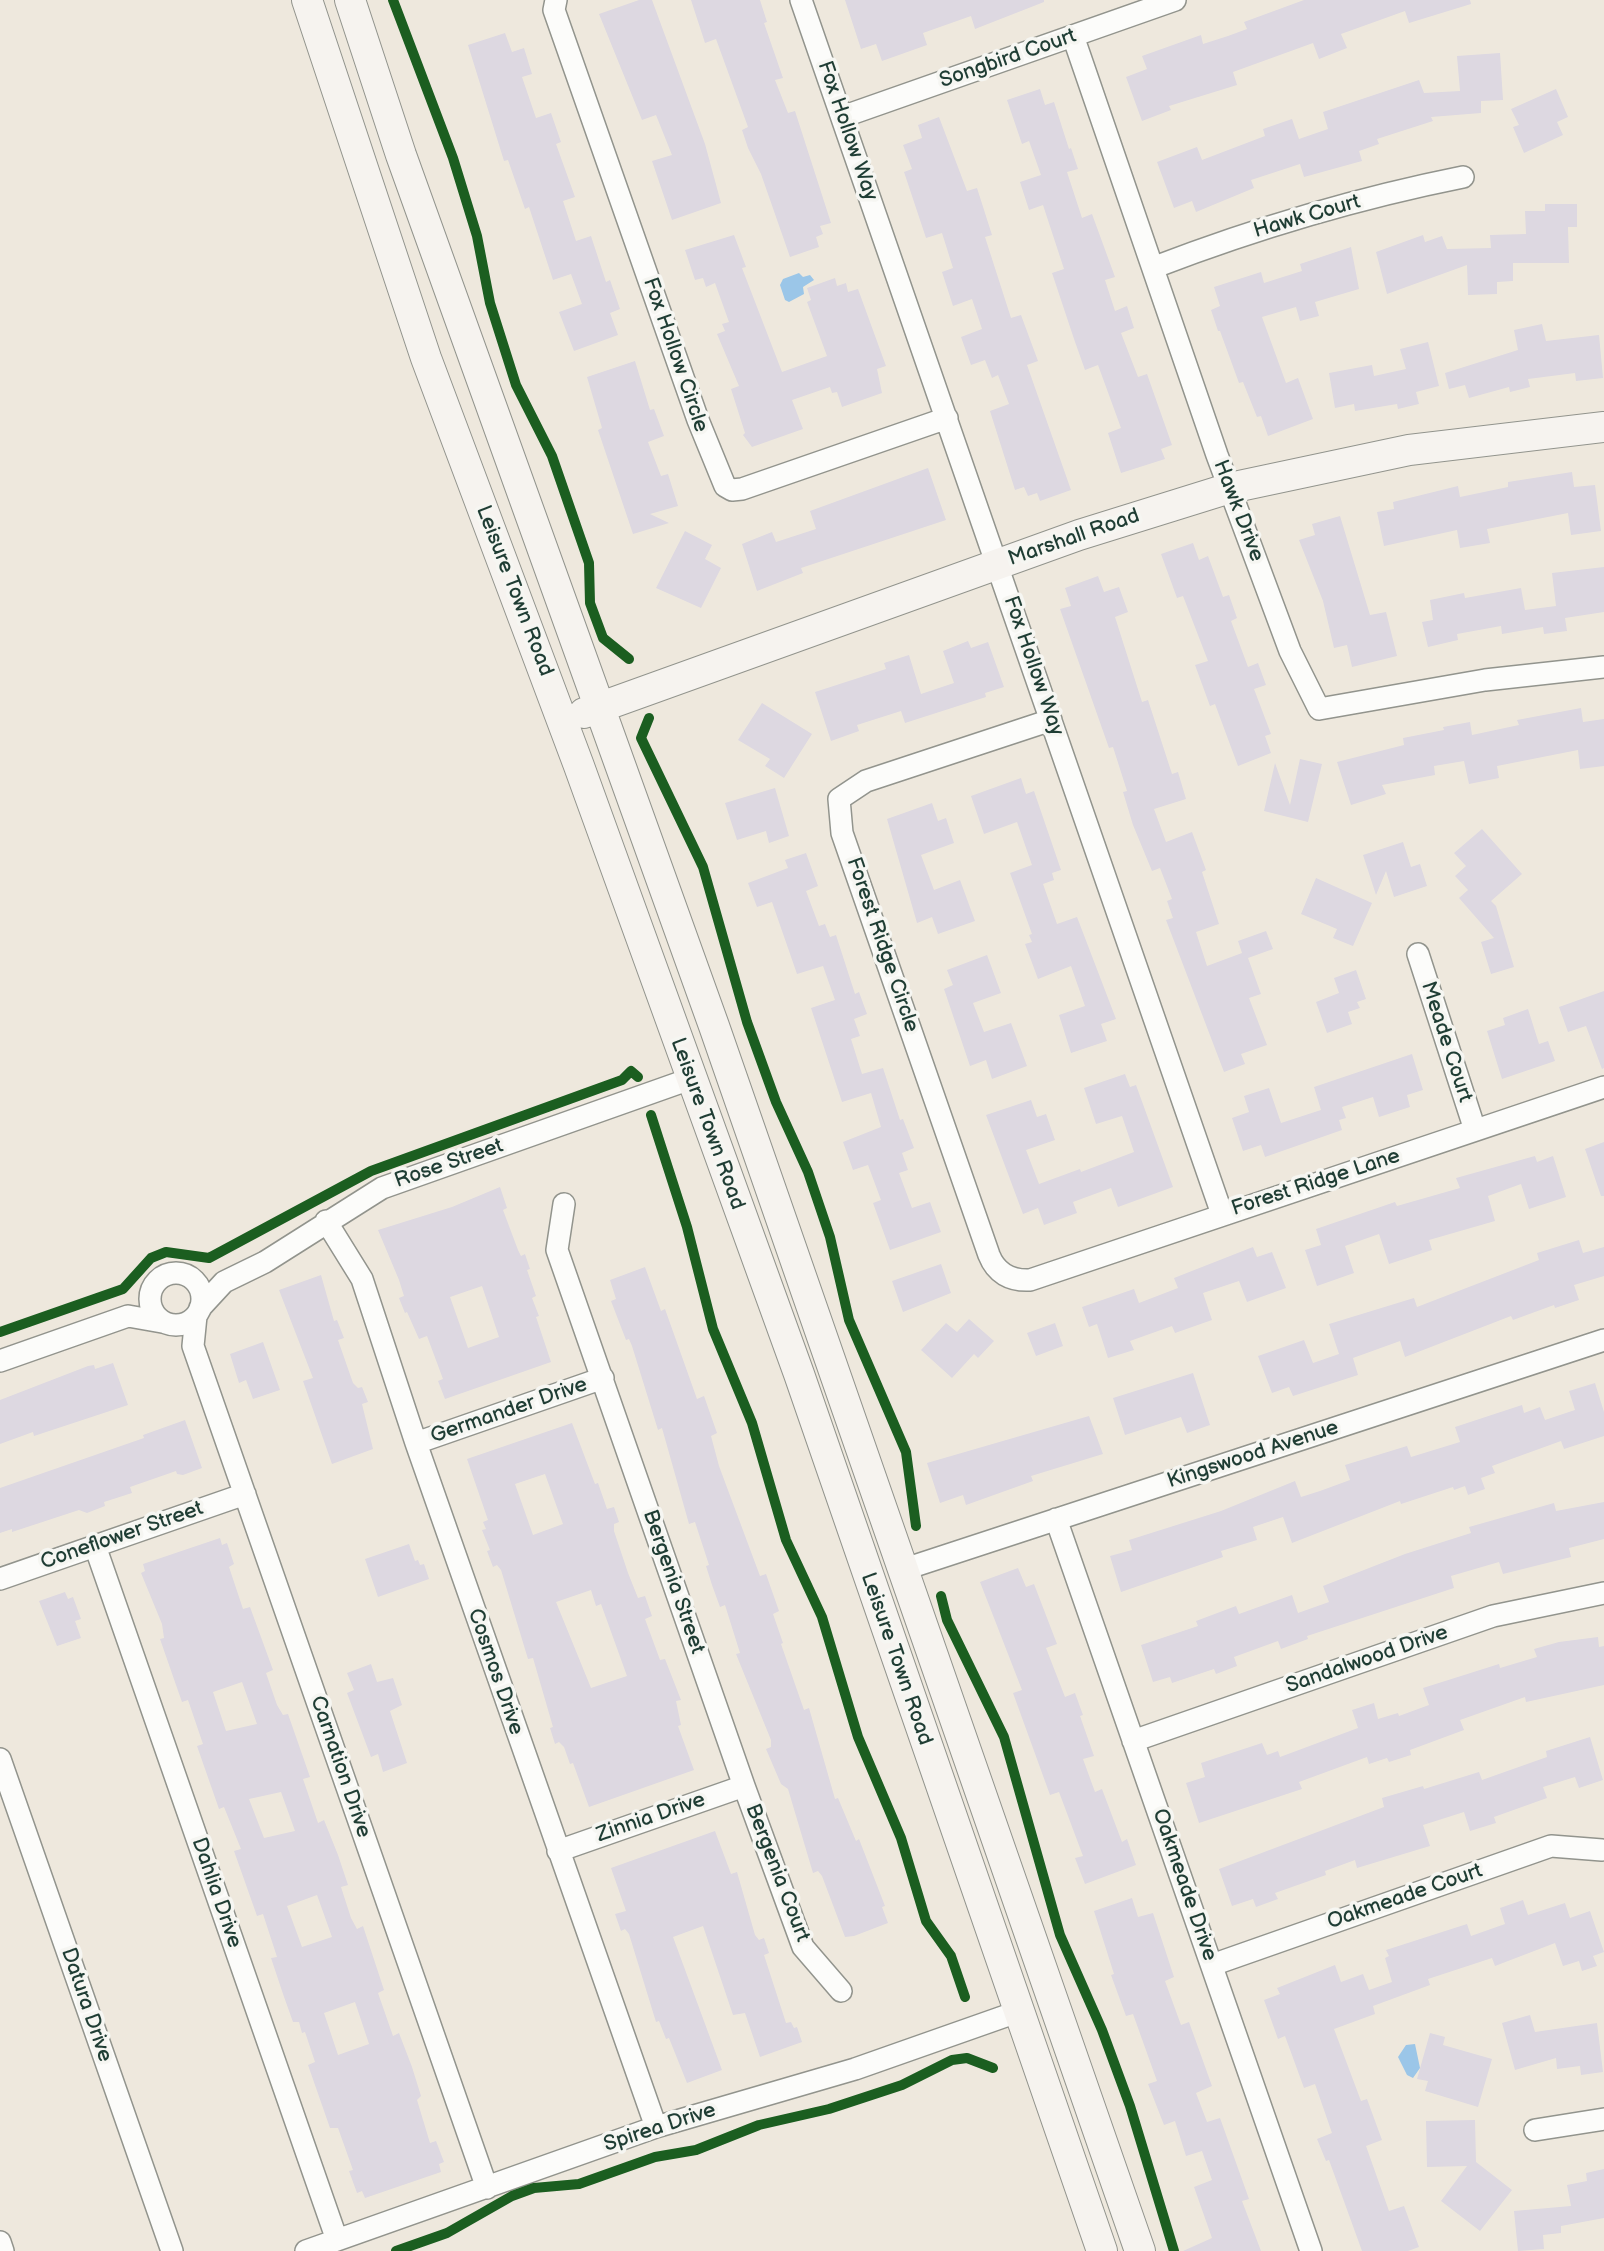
<!DOCTYPE html>
<style>
body{margin:0}
canvas{display:block;background:#eee8dd}
</style>
<canvas width="1604" height="2251"></canvas>
<script>
const context = document.querySelector('canvas').getContext('2d');
context.lineJoin = 'round';
function paint(path, color) { context.fillStyle = color; context.fill(path, 'evenodd'); }
function trace(path, color, width, dash) { context.strokeStyle = color; context.lineWidth = width; context.lineCap = dash ? 'butt' : 'round'; context.setLineDash(dash || []); context.stroke(path); }
function drawText(font, color, halo, rows, align = 'center') {
  context.font = font + ' "Balsamiq Sans",sans-serif'; context.lineWidth = 7; context.setLineDash([]); context.textBaseline = 'middle'; context.strokeStyle = halo; context.fillStyle = color; for (const [text, x, y, turn = 0] of rows) {
    context.save(); context.translate(x, y); context.rotate((+turn || 0) * Math.PI / 180); context.textAlign = isNaN(turn) ? turn : align; if (halo) context.strokeText(text, 0, 0); context.fillText(text, 0, 0); context.restore();
  }
}
const water = new Path2D(`
 M799,273L803,277L810,275L814,280L803,287L804,294L789,302L785,300L780,285L783,279Z
 M1415,2044L1420,2068L1413,2078L1407,2075L1398,2057L1406,2045Z`);
const building = new Path2D(`
 M639,0H652L705,144L721,203L672,220L652,161L672,155L656,115L642,120L599,14Z
 M691,0H760L767,22L764,23L783,78L775,80L788,113L795,111L831,223L820,226L823,234L816,237L819,247L790,257L761,174L748,148L742,130L748,127L716,39L705,43Z
 M845,0H1044V2L975,29L971,16L923,33L927,45L882,61L876,44L861,49Z
 M1304,0H1470L1471,4L1409,23L1405,11L1341,34L1347,48L1319,59L1313,43L1233,72L1237,85L1169,106L1171,110L1142,121L1126,77L1147,69L1142,56L1201,35L1203,44L1228,36L1247,29L1244,22Z
 M505,33L512,52L524,48L532,74L522,77L536,118L551,113L561,142L556,144L575,197L563,201L576,241L591,236L606,282L610,280L620,309L610,313L618,335L574,351L559,312L582,304L571,274L553,280L529,207L525,209L508,160L504,161L468,45Z
 M1500,53L1503,100L1481,101V113L1431,117L1433,121L1377,139L1379,144L1359,151L1362,161L1304,177L1300,164L1251,180L1254,188L1196,212L1192,201L1174,208L1157,162L1197,147L1202,160L1265,136L1263,129L1292,119L1299,139L1328,129L1323,112L1419,80L1424,93L1460,91L1457,56Z
 M1040,89L1045,105L1054,102L1069,149L1071,148L1078,169L1067,172L1082,218L1092,214L1115,277L1105,280L1115,311L1127,306L1134,328L1121,333L1138,377L1147,374L1172,445L1161,449L1165,459L1121,473L1108,433L1121,428L1098,365L1085,370L1074,339L1052,273L1064,269L1043,205L1029,210L1020,182L1041,175L1029,141L1022,144L1007,100Z
 M1556,89L1568,117L1557,122L1563,135L1524,153L1513,127L1519,125L1511,109Z
 M939,117L967,191L977,188L992,235L985,237L1011,318L1021,315L1038,361L1027,365L1071,490L1040,501L1037,493L1028,496L1024,487L1015,490L990,411L1009,404L998,375L992,378L985,360L971,365L961,337L982,329L972,299L953,306L942,272L953,268L942,233L926,238L904,172L912,169L903,145L922,138L918,125Z
 M1545,204H1577V227H1568L1569,263H1513V281L1497,282V294L1468,295L1467,265L1387,294L1376,252L1423,235L1425,242L1442,236L1447,249L1491,248L1490,235L1526,234L1525,211H1545Z
 M734,235L746,267L742,268L782,372L827,356L807,302L811,300L807,288L835,278L837,286L846,283L848,292L858,289L886,366L877,369L882,393L842,407L837,392L832,393L830,387L792,400L803,429L752,447L743,435L745,433L731,389L739,386L717,334L725,331L722,324L729,322L715,283L706,287L703,278L695,280L685,250Z
 M1351,247L1359,289L1315,302L1319,316L1300,321L1296,307L1262,317L1286,383L1298,378L1313,419L1268,436L1261,416L1257,417L1243,382L1239,383L1220,331H1218L1211,310L1220,306L1214,287L1261,272L1264,283L1302,271L1300,264Z
 M1542,324L1546,341L1599,335L1603,378L1576,381L1575,373L1528,379L1530,387L1510,392L1509,387L1469,398L1465,385L1449,389L1445,373L1518,350L1514,330Z
 M1428,342L1439,386L1416,392L1419,404L1398,409L1397,404L1355,411L1354,404L1335,408L1329,373L1372,365L1374,376L1406,369L1400,349Z
 M635,361L650,410L654,409L664,436L648,442L661,476L668,474L678,506L650,514L669,523L633,534L598,430L602,428L587,377Z
 M928,468L946,520L801,568L803,573L757,591L742,544L772,532L776,542L816,529L810,511Z
 M1572,472L1574,487L1595,485L1601,531L1571,535L1568,513L1487,529L1490,543L1460,548L1457,530L1384,546L1377,512L1394,509L1393,502L1458,486L1460,497L1508,487V482Z
 M1340,516L1370,615L1386,612L1397,656L1352,667L1347,645L1334,648L1323,601L1299,540L1315,535L1312,524Z
 M685,531L712,545L705,559L721,568L701,608L656,588Z
 M1193,543L1199,560L1208,556L1223,597L1229,595L1237,618L1231,621L1248,667L1258,663L1266,685L1254,689L1271,734L1265,736L1271,753L1238,766L1215,704L1210,706L1195,665L1208,661L1183,596L1177,598L1161,554Z
 M1604,567V612L1565,618L1567,631L1544,634L1543,627L1502,634L1501,626L1457,634L1458,640L1428,647L1422,622L1433,620L1430,600L1464,593L1465,598L1521,588L1525,610L1556,606L1552,573Z
 M1098,576L1104,592L1119,587L1128,612L1115,617L1142,702L1148,700L1172,774L1178,772L1186,799L1154,809L1166,842L1192,832L1206,870L1202,872L1219,924L1196,932L1207,966L1242,953L1238,941L1266,931L1273,949L1248,958L1261,994L1249,998L1267,1045L1241,1054L1245,1064L1224,1072L1166,920L1173,918L1167,901L1172,899L1160,868L1152,871L1133,825L1123,792L1127,791L1113,747L1109,748L1060,609L1071,606L1065,588Z
 M968,641L971,648L988,642L1004,687L985,693L986,697L905,723L901,711L857,725L859,731L831,741L815,692L886,669L884,663L909,655L921,694L954,683L943,651Z
 M762,703L812,734L784,778L765,766L770,759L738,740Z
 M1581,708L1583,722L1604,719V766L1580,769L1578,750L1497,766L1499,778L1469,784L1464,761L1434,766L1435,775L1382,785L1386,794L1351,805L1337,762L1404,745L1403,738L1444,730L1443,727L1470,722L1472,735L1519,725L1517,720Z
 M1300,759L1322,764L1308,822L1264,811L1275,763L1290,805Z
 M1021,778L1026,794L1034,791L1061,870L1052,873L1054,880L1043,884L1057,924L1077,917L1116,1019L1101,1024L1107,1041L1071,1053L1059,1015L1085,1006L1071,966L1038,979L1025,944L1032,942L1029,935L1032,934L1010,873L1032,865L1017,822L984,834L971,796Z
 M775,788L789,836L769,843L766,831L737,840L725,803Z
 M932,803L938,821L946,818L954,843L921,855L934,890L960,880L975,921L938,934L932,917L917,923L887,819Z
 M1482,829L1522,874L1491,901L1496,906L1514,967L1491,974L1481,942L1494,938L1459,898L1468,890L1455,876L1466,866L1454,853Z
 M1403,842L1411,867L1420,864L1427,886L1394,897L1386,871L1376,895L1363,855Z
 M806,853L818,886L806,891L819,926L825,924L830,937L836,935L855,994L859,992L867,1014L854,1019L860,1036L851,1039L862,1074L883,1068L900,1120L903,1119L914,1148L902,1153L908,1170L899,1173L912,1208L930,1202L941,1232L890,1250L873,1203L881,1200L868,1165L853,1170L843,1142L881,1127L871,1093L842,1102L811,1008L835,1000L823,966L797,974L772,902L757,907L748,883L788,868L785,860Z
 M1316,878L1372,903L1353,946L1333,938L1337,929L1301,914Z
 M987,955L1001,993L973,1003L984,1032L1011,1023L1027,1066L992,1079L986,1060L970,1066L944,989L953,985L947,970Z
 M1356,970L1366,999L1357,1002L1360,1008L1348,1012L1352,1024L1327,1033L1316,1002L1339,993L1334,978Z
 M1604,991V1068L1602,1069L1586,1026L1568,1032L1559,1007Z
 M1528,1009L1539,1044L1548,1041L1555,1061L1502,1079L1487,1031L1505,1025L1503,1018Z
 M1412,1054L1423,1090L1407,1095L1410,1107L1379,1117L1373,1097L1342,1107L1346,1118L1339,1120L1342,1130L1265,1157L1261,1145L1243,1151L1232,1118L1249,1112L1244,1096L1269,1088L1281,1123L1321,1110L1314,1087Z
 M1125,1074L1130,1087L1136,1085L1173,1187L1118,1207L1111,1188L1073,1202L1077,1213L1044,1225L1038,1208L1023,1214L986,1115L1031,1100L1037,1117L1046,1114L1055,1140L1026,1150L1039,1184L1080,1169L1081,1172L1134,1152L1122,1116L1096,1124L1084,1088Z
 M1604,1142V1196H1601L1585,1149Z
 M1535,1156L1537,1162L1553,1156L1566,1197L1529,1209L1521,1184L1488,1196L1495,1221L1429,1240L1432,1250L1389,1264L1379,1234L1345,1246L1354,1273L1317,1286L1305,1250L1321,1245L1316,1229L1395,1202L1397,1206L1460,1188L1456,1178Z
 M500,1187L507,1208L503,1210L518,1250L521,1256L525,1254L530,1269L527,1270L536,1296L532,1298L539,1316L536,1317L551,1362L445,1399L438,1381L443,1379L427,1336L419,1339L407,1312L405,1313L399,1298L404,1296L399,1280L378,1230L452,1207ZM482,1286L499,1337L468,1348L450,1297Z
 M1579,1240L1583,1253L1604,1247V1276L1574,1285L1579,1300L1555,1308L1554,1305L1513,1320L1511,1316L1405,1357L1400,1341L1353,1358L1358,1375L1293,1396L1289,1387L1272,1393L1258,1356L1304,1340L1313,1363L1339,1354L1329,1324L1414,1298L1417,1307L1539,1260L1537,1253Z
 M1253,1247L1257,1257L1272,1252L1286,1288L1247,1302L1239,1281L1203,1293L1212,1320L1175,1333L1172,1326L1130,1341L1134,1350L1108,1358L1097,1324L1089,1327L1082,1307L1134,1289L1139,1303L1178,1288L1174,1278Z
 M941,1264L951,1293L903,1312L892,1281Z
 M645,1267L661,1311L665,1309L697,1399L704,1396L717,1433L711,1436L719,1466L760,1576L766,1574L779,1611L773,1614L783,1643L781,1644L804,1710L809,1708L835,1799L838,1798L856,1841L859,1839L885,1906L882,1907L888,1923L854,1936L845,1937L822,1876L818,1871L813,1873L788,1789L781,1784L766,1749L771,1747V1740L736,1654L740,1653L725,1605L720,1607L712,1585L706,1566L709,1565L695,1522L689,1524L662,1428L658,1430L632,1346L629,1339L626,1340L611,1301L616,1299L610,1280Z
 M321,1275L334,1321L337,1320L344,1338L338,1340L353,1383L358,1388L362,1387L368,1402L362,1404L373,1449L332,1464L303,1381L313,1378L279,1290Z
 M969,1319L994,1341L978,1358L974,1354L952,1378L921,1350L946,1323L957,1332Z
 M1055,1323L1063,1346L1036,1356L1027,1333Z
 M263,1342L280,1390L253,1399L246,1380L239,1383L230,1354Z
 M113,1363L128,1405L34,1436L33,1432L0,1444V1400L88,1366L94,1365L95,1369Z
 M1193,1373L1210,1425L1187,1433L1181,1417L1125,1435L1113,1398Z
 M1595,1383L1604,1412V1436L1564,1449L1561,1441L1492,1466L1495,1473L1481,1478L1485,1489L1468,1495L1465,1486L1454,1490L1453,1487L1401,1504L1400,1501L1292,1543L1283,1517L1253,1527L1257,1540L1221,1551L1223,1557L1121,1592L1110,1556L1132,1550L1129,1540L1221,1511L1295,1481L1301,1497L1320,1491L1350,1480L1345,1465L1407,1446L1411,1457L1460,1442L1455,1427L1522,1405L1524,1413L1540,1407L1545,1420L1575,1410L1569,1391Z
 M1089,1416L1103,1454L1031,1476L1033,1481L966,1505L963,1495L940,1503L927,1463Z
 M185,1420L202,1468L183,1475L177,1474L176,1471L130,1487L132,1493L104,1502L105,1506L87,1513L79,1510L12,1532V1529L0,1533V1488L144,1438L143,1435Z
 M572,1423L595,1484L598,1483L607,1509L614,1507L619,1522L614,1524V1531L628,1573L638,1598L645,1596L652,1616L645,1619L660,1660L665,1659L681,1700L676,1701L681,1725L678,1726L694,1770L589,1807L573,1763L570,1764L564,1747L559,1742L555,1744L550,1728L553,1727L533,1658L528,1659L501,1570L497,1565L493,1567L487,1551L490,1550L482,1530L486,1529L483,1522L488,1520L467,1459ZM545,1474L563,1524L533,1535L515,1484ZM591,1590L596,1606L601,1604L627,1676L591,1688L556,1602Z
 M1604,1502V1539L1569,1548L1571,1557L1503,1574L1499,1562L1451,1576L1454,1588L1307,1636L1308,1639L1281,1649L1278,1641L1234,1657L1237,1666L1216,1674L1214,1669L1172,1683L1170,1677L1153,1682L1141,1645L1198,1626L1196,1621L1236,1606L1239,1614L1292,1595L1298,1613L1329,1602L1323,1586L1405,1554L1471,1533L1469,1527L1554,1503L1556,1511Z
 M220,1538L222,1545L227,1543L234,1564L229,1567L243,1609L250,1607L273,1670L266,1673L277,1705L283,1715L288,1714L310,1777L303,1779L318,1823L324,1820L338,1855L348,1885L341,1887L351,1918L357,1929L363,1926L384,1990L378,1993L393,2036L399,2033L412,2067L421,2096L417,2100L430,2143L436,2141L444,2162L439,2164L441,2172L365,2198L362,2191L357,2193L349,2171L353,2170L338,2128H330L308,2065L315,2062L305,2032L302,2033L299,2022H293L283,1994L271,1958L277,1957L263,1914L257,1916L234,1851L241,1849L224,1807L219,1809L197,1746L203,1744L188,1700L182,1702L176,1685L160,1639L164,1638L162,1624L141,1573L145,1571L143,1564ZM242,1682L257,1724L226,1731L213,1692ZM281,1792L295,1831L264,1838L249,1799ZM317,1895L332,1937L302,1947L287,1906ZM355,2002L369,2044L338,2055L324,2013Z
 M409,1544L415,1561L418,1560L420,1565L424,1564L429,1579L378,1597L365,1559Z
 M1018,1568L1026,1587L1034,1584L1057,1644L1046,1648L1065,1697L1075,1693L1083,1715L1080,1716L1094,1756L1083,1759L1095,1792L1102,1789L1122,1842L1127,1839L1136,1865L1085,1884L1075,1858L1083,1856L1059,1792L1050,1795L1013,1693L1022,1690L980,1582Z
 M65,1592L68,1599L73,1597L81,1619L75,1621L81,1638L57,1646L39,1601Z
 M1598,1637L1599,1647L1604,1646V1685L1526,1702L1525,1697L1460,1720L1464,1730L1410,1750L1411,1755L1389,1762L1387,1758L1369,1764L1367,1757L1299,1782L1302,1789L1199,1823L1186,1783L1205,1777L1201,1763L1262,1743L1267,1755L1278,1751L1280,1757L1358,1728L1352,1710L1374,1703L1378,1719L1398,1713L1399,1716L1429,1705L1423,1688L1499,1664L1500,1668L1537,1657L1534,1649L1559,1642Z
 M371,1664L377,1682L393,1678L402,1705L390,1711L407,1763L383,1772L378,1754L371,1757L347,1693L354,1690L347,1673Z
 M1590,1737L1603,1780L1579,1788L1575,1777L1543,1787L1547,1798L1494,1817L1496,1823L1470,1831L1464,1812L1423,1825L1430,1846L1357,1868L1355,1860L1325,1871L1326,1875L1275,1893L1278,1899L1256,1907L1253,1899L1232,1906L1219,1869L1384,1807L1382,1798L1423,1786L1424,1789L1479,1772L1482,1780L1547,1757L1546,1751Z
 M715,1831L731,1874L737,1872L755,1935L759,1940L764,1938L769,1953L764,1955L786,2023L791,2022L794,2028L797,2027L802,2042L760,2057L745,2013L733,2015L703,1926L673,1937L722,2070L687,2083L669,2038L666,2039L659,2021L656,2022L629,1934L625,1929L621,1931L615,1914L626,1911L611,1868Z
 M1132,1898L1138,1917L1153,1913L1174,1977L1165,1981L1181,2025L1189,2022L1212,2086L1196,2093L1207,2122L1220,2118L1249,2199L1242,2201L1261,2251H1183L1212,2238L1194,2187L1212,2180L1202,2151L1186,2156L1175,2121L1164,2125L1148,2084L1157,2081L1133,2014L1126,2016L1111,1975L1114,1974L1094,1911Z
 M1523,1900L1528,1915L1565,1903L1570,1918L1590,1911L1604,1952L1593,1956L1597,1966L1582,1971L1579,1961L1563,1966L1555,1943L1495,1966L1492,1958L1428,1979L1430,1985L1373,2006L1375,2014L1334,2029L1361,2101L1367,2099L1382,2140L1366,2146L1389,2211L1404,2206L1419,2247L1408,2251H1362L1329,2160L1326,2161L1317,2139L1332,2133L1315,2084L1304,2088L1285,2036L1278,2039L1264,2000L1280,1994L1277,1988L1335,1965L1341,1982L1363,1974L1369,1990L1392,1982L1385,1958L1389,1956L1386,1950L1467,1924L1471,1936L1505,1924L1500,1908Z
 M1530,2015L1535,2032L1597,2023L1603,2072L1581,2075L1580,2066L1557,2069L1556,2058L1515,2070L1502,2023Z
 M1430,2033L1445,2037L1443,2045L1492,2059L1478,2107L1425,2091L1428,2081L1417,2079Z
 M1475,2120L1476,2162L1512,2190L1480,2231L1441,2201L1467,2166L1427,2167L1426,2121Z
 M1604,2169V2218L1561,2226V2233L1543,2235L1544,2249L1518,2251L1514,2211L1571,2206L1567,2185L1587,2181L1586,2173Z`);
const street = new Path2D(`
 M556,0L554,10L698,420L725,486L732,490L742,489L947,418
 M801,0L1222,1214
 M1073,36L1217,455L1290,651L1319,709L1485,680L1604,667
 M842,117L1175,0
 M1155,267C1254,229 1358,198 1463,177
 M1051,720L866,781L839,799L842,833L989,1255C996,1273 1010,1281 1030,1280L1604,1087
 M1418,954L1475,1130
 M564,1204L557,1250L744,1786L803,1947L841,1991
 M326,1221L362,1279L416,1443L656,2127
 M150 1299a26 26 0 1 1 52 0a26 26 0 1 1-52 0Z
 M200,1308L224,1282L265,1262L382,1188L690,1079
 M196,1316L193,1346L487,2188
 M0,1361L128,1316L162,1322
 M416,1443L603,1378
 M1056,1519L1311,2251
 M95,1546L337,2240
 M902,1570L1604,1340
 M0,1579L245,1494
 M1133,1741L1493,1616L1604,1593
 M0,1759L172,2251
 M558,1851L744,1786
 M1212,1965L1551,1846L1602,1850
 M1535,2130L1604,2119
 M0,2242L3,2251
 M306,2251L656,2127L855,2069L1017,2012`);
const secondary = new Path2D(`
 M307,0L426,358L579,766L799,1374L1102,2251
 M350,0L401,155L714,1026L1140,2251
 M584,713L1079,535L1230,488L1409,450L1604,427`);
const cycleway = new Path2D(`
 M393,0L453,158L477,236L490,303L516,385L552,456L589,563L590,603L603,638L629,659
 M649,718L641,738L703,867L747,1022L776,1102L808,1172L830,1237L849,1320L906,1452L916,1526
 M651,1115L687,1227L713,1329L752,1423L786,1540L822,1617L858,1737L901,1838L926,1921L951,1956L965,1997
 M0,1332L123,1289L151,1258L166,1252L209,1258L371,1171L622,1080L631,1071L638,1077
 M941,1596L947,1620L1004,1737L1060,1935L1102,2030L1130,2106L1174,2251
 M396,2251L447,2233L512,2196L534,2188L579,2184L655,2157L696,2150L759,2125L829,2109L902,2085L952,2060L967,2058L993,2068`);
const streetNames = [
 ["Songbird Court",1008,59,-19],
 ["Fox Hollow Way",847,131,71],
 ["Hawk Court",1307,217,-16],
 ["Fox Hollow Circle",675,355,71],
 ["Hawk Drive",1238,511,69],
 ["Marshall Road",1074,538,-19],
 ["Leisure Town Road",514,591,69],
 ["Fox Hollow Way",1033,666,71],
 ["Forest Ridge Circle",882,945,71],
 ["Meade Court",1446,1042,72],
 ["Leisure Town Road",707,1124,70],
 ["Rose Street",449,1164,-19],
 ["Forest Ridge Lane",1316,1183,-18],
 ["Germander Drive",509,1411,-19],
 ["Kingswood Avenue",1253,1455,-18],
 ["Coneflower Street",122,1536,-19],
 ["Bergenia Street",673,1582,71],
 ["Leisure Town Road",896,1659,71],
 ["Sandalwood Drive",1367,1660,-19],
 ["Cosmos Drive",495,1672,71],
 ["Carnation Drive",340,1767,71],
 ["Zinnia Drive",651,1818,-19],
 ["Bergenia Court",777,1873,69],
 ["Oakmeade Drive",1184,1885,71],
 ["Dahlia Drive",216,1893,71],
 ["Oakmeade Court",1405,1897,-19],
 ["Datura Drive",86,2005,71],
 ["Spirea Drive",660,2128,-18]
];
paint(water, '#9bc6e8');
paint(building, '#ddd8e1');
trace(street, '#92948d', 24);
trace(secondary, '#92948d', 32);
trace(street, '#fcfcfa', 21);
trace(secondary, '#f6f3ef', 30);
trace(cycleway, '#1b5e20', 10);
drawText('21px', '#1f3d34', '#f6f6f2', streetNames);
</script>
